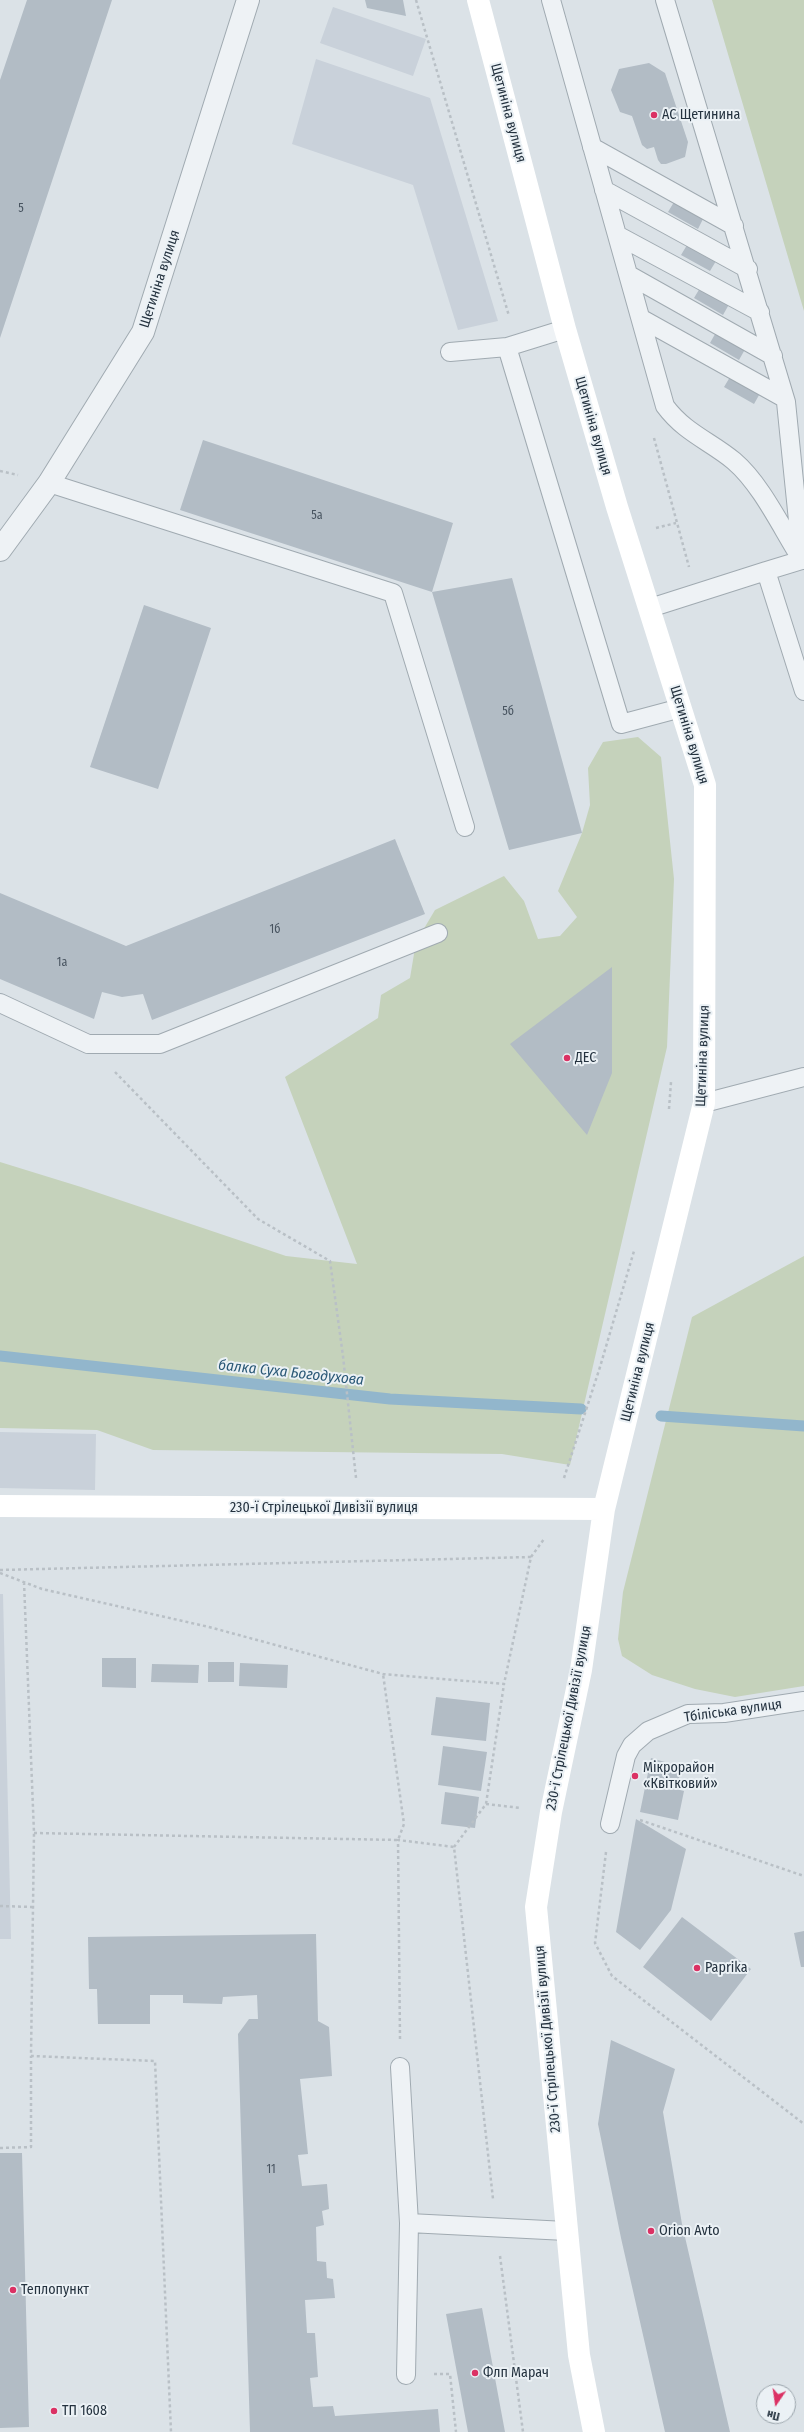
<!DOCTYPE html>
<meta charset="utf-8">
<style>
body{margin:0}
#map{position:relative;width:804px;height:2432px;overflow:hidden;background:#dbe2e7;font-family:"Fira Sans Condensed",sans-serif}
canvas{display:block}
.north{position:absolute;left:756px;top:2384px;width:40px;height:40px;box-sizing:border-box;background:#ebf1f5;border:1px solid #9ba5ac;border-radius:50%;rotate:193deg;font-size:11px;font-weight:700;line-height:16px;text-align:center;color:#24323f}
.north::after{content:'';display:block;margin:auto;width:14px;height:18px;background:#db3164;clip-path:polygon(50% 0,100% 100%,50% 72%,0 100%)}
</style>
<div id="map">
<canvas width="804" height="2432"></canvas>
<div class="north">Пн</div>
</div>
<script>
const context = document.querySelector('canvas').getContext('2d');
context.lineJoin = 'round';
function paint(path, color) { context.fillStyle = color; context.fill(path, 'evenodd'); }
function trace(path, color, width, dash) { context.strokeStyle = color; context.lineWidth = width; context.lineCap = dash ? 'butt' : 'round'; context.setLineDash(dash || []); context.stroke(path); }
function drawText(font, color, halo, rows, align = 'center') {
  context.font = font + ' "Fira Sans Condensed",sans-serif'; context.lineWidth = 4; context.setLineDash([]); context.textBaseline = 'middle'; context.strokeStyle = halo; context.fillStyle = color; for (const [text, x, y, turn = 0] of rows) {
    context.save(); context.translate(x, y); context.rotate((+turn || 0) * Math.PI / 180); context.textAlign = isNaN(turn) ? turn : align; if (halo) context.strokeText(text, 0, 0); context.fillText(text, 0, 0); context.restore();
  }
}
const built = new Path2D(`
 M333,7L426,39L413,76L320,43Z
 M316,59L430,98L498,321L458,330L413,185L292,144Z
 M0,1432L96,1434L95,1490L0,1488Z
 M0,1594H3L11,1939H0Z`);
const green = new Path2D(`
 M712,0H804V311Z
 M638,737L661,757L674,879L667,1047L570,1465L502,1454L153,1450L97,1430L0,1428V1162L81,1187L286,1256L357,1264L285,1077L378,1018L381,995L410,978L416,942L435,910L504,876L524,901L538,939L560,936L577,917L558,891L582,833L590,805L588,768L603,742Z
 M804,1256V1686L735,1697L695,1689L652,1675L622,1656L618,1639L623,1592L692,1317Z`);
const stream = new Path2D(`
 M0,1356L390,1399L581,1409
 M661,1416L804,1426`);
const building = new Path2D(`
 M27,0H112L0,338V80Z
 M365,0H403L406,16L367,8Z
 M649,63L665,73L688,142L685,157L666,164H661L658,160L654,147L647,149L642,145L632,116L620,112L611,90L619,69Z
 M677,197L706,213L698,229L668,212Z
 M690,240L719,256L710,271L681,255Z
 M703,283L732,299L723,315L694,298Z
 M719,327L748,344L739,360L710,343Z
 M733,372L763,388L754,404L724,387Z
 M203,440L453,523L432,592L180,510Z
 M512,578L582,833L509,850L432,592Z
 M144,605L211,628L158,789L90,767Z
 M395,839L425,914L152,1020L143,994L122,997L102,992L94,1019L0,979V893L126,946Z
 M612,967V1073L587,1135L510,1044Z
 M102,1658H136V1688L102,1687Z
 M208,1662H234V1682H208Z
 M240,1663L288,1665L287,1688L239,1686Z
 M152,1664L199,1665L198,1683L151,1682Z
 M436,1697L490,1703L486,1741L431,1735Z
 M443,1746L487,1752L481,1791L438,1785Z
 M651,1758L682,1767L676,1789L684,1791L678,1820L640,1812Z
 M445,1792L479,1797L475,1828L441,1824Z
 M636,1819L686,1849L671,1910L640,1950L616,1932Z
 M682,1917L751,1969L711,2021L643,1967Z
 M804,1931V1967H801L794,1933Z
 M316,1934L318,2021L329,2027L332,2076L300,2079L308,2154L298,2155L302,2186L327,2184L329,2209L322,2211L324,2225L316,2227L317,2261L326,2262L327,2278L333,2279L335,2298L305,2300L307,2333H315L318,2377L310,2378L313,2407L333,2406L335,2416L438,2409L440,2432H250L238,2034L249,2019H258L257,1995L223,1997L222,2004L183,2003V1995H150V2024H98L97,1989H89L88,1937Z
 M611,2040L675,2069L663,2112L682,2224L730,2432H665L621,2238L598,2124Z
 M0,2153H22L29,2427L0,2428Z
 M482,2308L505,2432H468L446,2314Z`);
const path = new Path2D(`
 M416,0L509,316
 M654,438L689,567
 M0,471L18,475
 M656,528L676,523
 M115,1072L258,1219L330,1261L343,1356L356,1478
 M669,1109L671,1082
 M564,1478L600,1367L634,1251
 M531,1557L544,1539
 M0,1570L531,1557L504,1684
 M0,1573L42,1589L209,1627L383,1674L504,1684L486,1804L454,1847
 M24,1582L34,1833L31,2056L155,2061L171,2432
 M486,1804L521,1808
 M640,1820L804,1876
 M34,1833L398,1840L404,1824L383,1674
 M606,1852L595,1943L612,1976L804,2124
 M0,1906L33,1907
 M400,2039L398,1840L454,1847L493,2199
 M0,2148L31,2147V2056
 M500,2256L523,2432
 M434,2374H450L456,2432`);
const lane = new Path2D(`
 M551,0L665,406C685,433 710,441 734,461C762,485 782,529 802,560H804
 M665,0L786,402L802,560L766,571
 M592,147L734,226
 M604,190L748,269
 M617,235L760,312
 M629,275L773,356
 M642,319L784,398
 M565,329L507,347L621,724L681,708
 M450,352L507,347
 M49,483L393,593L465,827
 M650,608L766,571L804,691
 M0,1003L88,1044H160L438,933
 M704,1103L804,1077
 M610,1824L626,1756L632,1745L648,1731L688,1714L724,1713L804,1701
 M400,2067L409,2223
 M406,2375L409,2223L566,2231`);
const street = new Path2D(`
 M0,550L49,483L143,332L248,0`);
const secondary = new Path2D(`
 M478,0L565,329L617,507L705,785L704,1103L604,1509L581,1670L551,1812L536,1907L579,2355L594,2432
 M0,1506L604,1509`);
const markers = [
 [654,115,4,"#db3164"],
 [567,1058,4,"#db3164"],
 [635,1776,4,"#db3164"],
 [697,1968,4,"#db3164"],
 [651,2231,4,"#db3164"],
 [13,2290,4,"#db3164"],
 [475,2373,4,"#db3164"],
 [54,2411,4,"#db3164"]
];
const numberNames = [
 ["5",21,209],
 ["5а",317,516],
 ["5б",508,712],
 ["1б",275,930],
 ["1а",62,963],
 ["11",271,2170]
];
const streetNames = [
 ["Щетиніна вулиця",508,113,75],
 ["Щетиніна вулиця",160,279,-72],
 ["Щетиніна вулиця",593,426,74],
 ["Щетиніна вулиця",689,735,73],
 ["Щетиніна вулиця",703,1056,-88],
 ["Щетиніна вулиця",638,1372,-76],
 ["230-ї Стрілецької Дивізії вулиця",324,1508],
 ["Тбіліська вулиця",733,1711,-8],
 ["230-ї Стрілецької Дивізії вулиця",569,1718,-79],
 ["230-ї Стрілецької Дивізії вулиця",548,2039,-95]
];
const poiNames = [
 ["АС Щетинина",662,115],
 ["ДЕС",575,1058],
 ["Мікрорайон",643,1768],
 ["«Квітковий»",643,1784],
 ["Paprika",705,1968],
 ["Orion Avto",659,2231],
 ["Теплопункт",21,2290],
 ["Флп Марач",483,2373],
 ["ТП 1608",62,2411]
];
const waterNames = [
 ["балка Суха Богодухова",291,1373,6]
];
paint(built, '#c9d1da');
paint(green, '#c5d2bb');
trace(stream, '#92b6cc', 11);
paint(building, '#b2bcc5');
trace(lane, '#a0aab1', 20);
trace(street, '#a0aab1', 24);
trace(path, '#b9c0c6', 2.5, [3, 3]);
trace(lane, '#eef2f5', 18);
trace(street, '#eef2f5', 22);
trace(secondary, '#fff', 22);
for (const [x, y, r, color] of markers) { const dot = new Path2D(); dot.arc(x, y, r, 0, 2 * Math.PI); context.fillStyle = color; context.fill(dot); trace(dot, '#ebf1f5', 1.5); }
drawText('12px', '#485460', null, numberNames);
drawText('14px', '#24323f', '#ebf1f5', streetNames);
drawText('14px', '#24323f', '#ebf1f5', poiNames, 'left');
drawText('italic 15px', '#2a5876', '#ebf1f5', waterNames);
</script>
